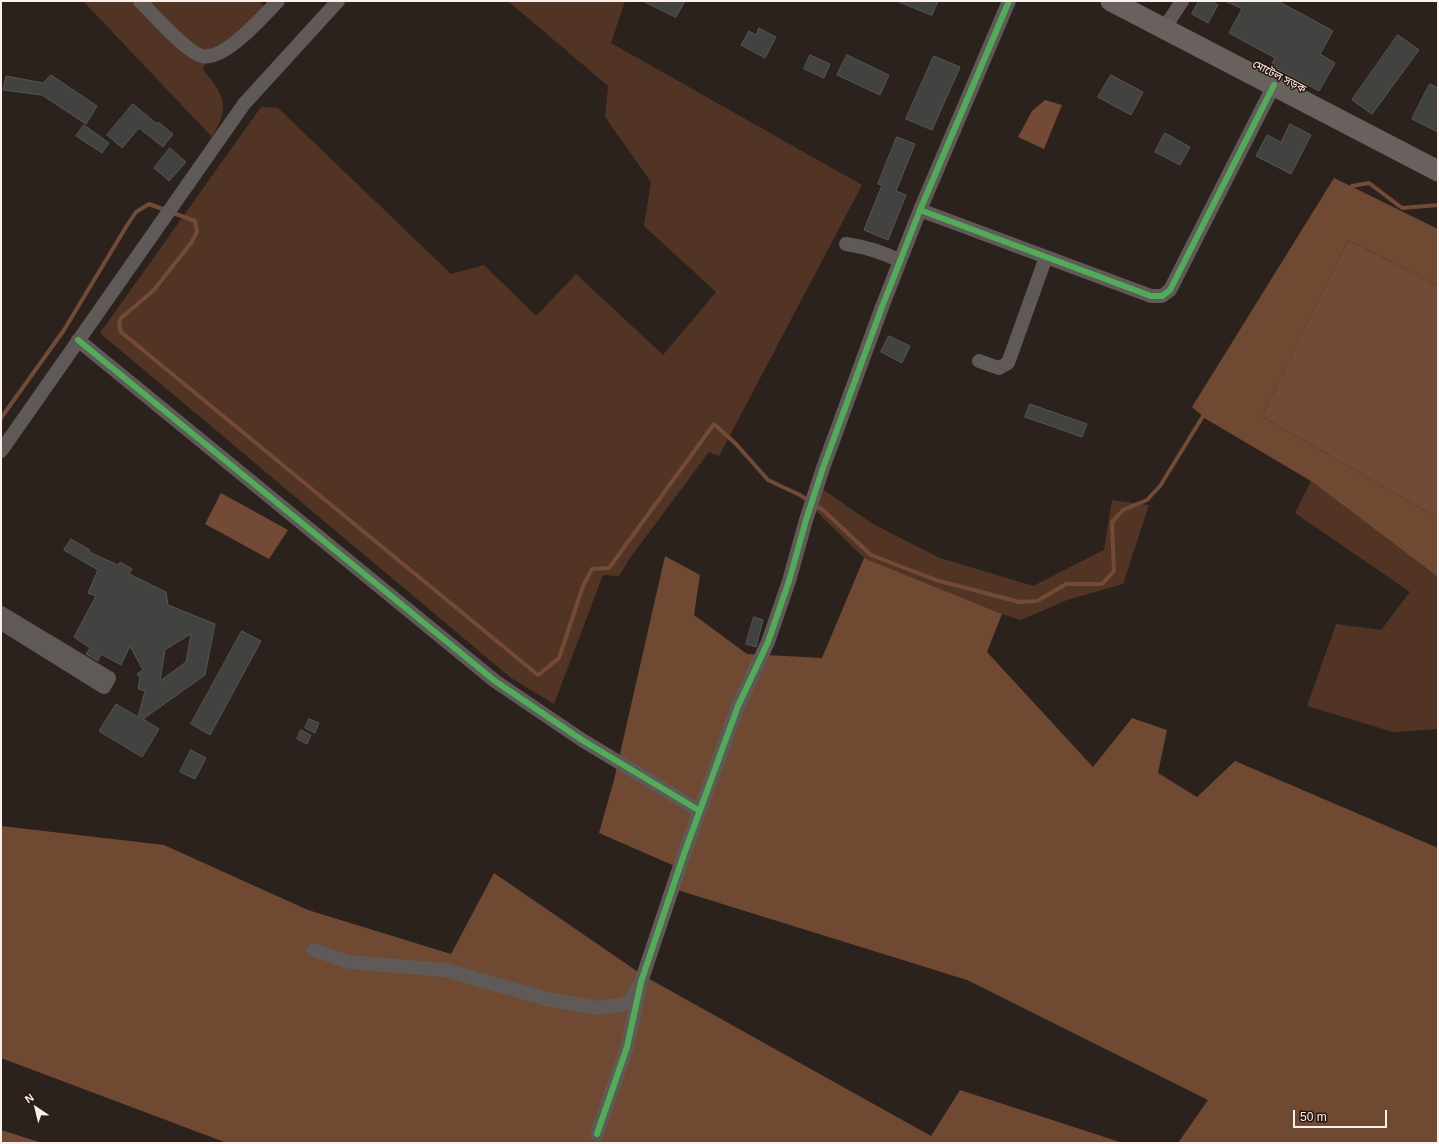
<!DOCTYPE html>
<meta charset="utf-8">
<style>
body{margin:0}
#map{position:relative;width:1439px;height:1144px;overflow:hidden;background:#2c221d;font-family:Arial,sans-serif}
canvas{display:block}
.frame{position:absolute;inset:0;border:2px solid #fdf0ea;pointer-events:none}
.north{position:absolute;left:16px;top:1088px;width:40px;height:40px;-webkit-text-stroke:3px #28170e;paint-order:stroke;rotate:325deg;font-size:11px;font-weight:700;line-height:16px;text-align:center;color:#fdf0ea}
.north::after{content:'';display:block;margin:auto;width:14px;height:18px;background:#fdf0ea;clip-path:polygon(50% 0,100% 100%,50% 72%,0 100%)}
.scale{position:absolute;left:1293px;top:1110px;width:94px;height:18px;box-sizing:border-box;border:2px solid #fdf0ea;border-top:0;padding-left:5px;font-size:12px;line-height:14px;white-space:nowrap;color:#fdf0ea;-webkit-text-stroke:3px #28170e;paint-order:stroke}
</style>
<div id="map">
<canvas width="1439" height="1144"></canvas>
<div class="frame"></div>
<div class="north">N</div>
<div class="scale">50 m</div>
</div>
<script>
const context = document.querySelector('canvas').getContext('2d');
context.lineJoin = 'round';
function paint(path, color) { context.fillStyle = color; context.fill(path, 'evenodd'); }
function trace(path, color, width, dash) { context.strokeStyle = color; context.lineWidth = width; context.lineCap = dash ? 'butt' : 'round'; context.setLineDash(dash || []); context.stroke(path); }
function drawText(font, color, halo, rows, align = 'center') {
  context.font = font + ' Arial,"Noto Sans Bengali",sans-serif'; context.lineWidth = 3; context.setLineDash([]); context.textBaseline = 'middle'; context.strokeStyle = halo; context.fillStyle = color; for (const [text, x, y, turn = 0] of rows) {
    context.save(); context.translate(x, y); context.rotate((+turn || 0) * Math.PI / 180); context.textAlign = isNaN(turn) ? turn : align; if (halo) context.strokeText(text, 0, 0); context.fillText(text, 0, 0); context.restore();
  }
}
const green = new Path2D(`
 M83,1H259L266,8L202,68C224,96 231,105 212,137Z
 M508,1H625L611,43L862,185L719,456L709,452L630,558L619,576L603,575L554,704L511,678L100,333L261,107L278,108L451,274L484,265L536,316L576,274L663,355L716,292L644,226L651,182L605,117L608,86Z
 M1311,481L1438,577V729L1393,732L1307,706L1336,624L1381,630L1410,592L1295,513Z
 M821,488L873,524L940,558L1033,586L1104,550L1112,500L1149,505L1123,584L1067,600L1021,620L1002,614L864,558L813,508Z`);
const forest = new Path2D(`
 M1334,178L1438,229V286L1348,240L1262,416L1438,518V577L1311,481L1206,419L1192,407Z
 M665,556L700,575L694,615L747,654L822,658L864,558L1002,614L987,652L1093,767L1132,718L1167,730L1158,773L1197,797L1235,761L1438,848V1143H1178L1208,1100L967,980L671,888L677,867L599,833L614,780Z
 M1,826L164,845L308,910L451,954L494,873L644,976L931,1136L960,1090L1123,1143H227L1,1058Z`);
const water = new Path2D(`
 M1045,100L1062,105L1044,149L1018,137L1032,111Z
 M1348,240L1438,286V518L1262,416Z
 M221,493L288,530L269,559L205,524Z
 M1,1130L42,1143H1Z`);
const stream = new Path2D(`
 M1,418L64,330L126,227L136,212L149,204L195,221L197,232L191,243L153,291L121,318L119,325L121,332L538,675L559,658L583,586L592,569L609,568L714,424L736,444L768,480L800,495L824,511L871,555L936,580L1019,602L1037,601L1066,584H1102L1114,571L1112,522L1123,510L1147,500L1160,486L1338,197L1352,186L1369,183L1402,208L1438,205`);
const building = new Path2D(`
 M643,1H685L676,17Z
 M897,1H938L932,15Z
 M1199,1H1211L1218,5L1208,23L1192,14Z
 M1225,1H1278L1333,31L1320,54L1335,63L1319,91L1271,66L1275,58L1229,33L1242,9Z
 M759,28L776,37L765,58L741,45L749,31L756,35Z
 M1398,35L1419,50L1372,114L1352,100Z
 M810,55L830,64L824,78L804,69Z
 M847,55L889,75L880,95L837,75Z
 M934,56L960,67L932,130L906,119Z
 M51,75L97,106L86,124L42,95L3,90L6,76L43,83Z
 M1111,75L1143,92L1131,115L1098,97Z
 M1430,84L1438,88V132L1412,119Z
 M133,104L157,124L158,122L173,134L163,147L139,128L122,148L107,135Z
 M1290,124L1311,135L1291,174L1256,156L1267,135L1281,142Z
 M84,125L109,143L102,153L76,136Z
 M1165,133L1190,147L1180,165L1155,152Z
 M897,137L915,144L896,191L906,195L888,240L864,230L882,185L878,184Z
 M170,148L186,162L169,181L154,168Z
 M889,336L910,346L902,363L881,352Z
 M1030,404L1087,424L1082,437L1025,417Z
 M71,539L90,550L89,552L118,565L120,562L132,569L129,574L166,592L168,605L215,624L205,675L143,719L159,729L142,757L99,731L116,704L138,717L145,691L138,689L140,678L137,674L143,670L130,646L121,665L101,654L98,661L86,654L90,648L74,637L96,596L88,593L98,570L64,550ZM191,634L186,662L160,681L165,650Z
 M754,617L763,620L756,647L746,644Z
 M242,631L261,641L210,735L191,724Z
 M309,719L319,723L315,733L305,728Z
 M301,730L311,735L307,744L297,739Z
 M191,750L206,758L195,779L180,772Z`);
const minor = new Path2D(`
 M140,1C153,14 186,52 202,56C225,61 263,16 278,1
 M1009,1L920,210L1151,296H1162L1170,290L1274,85
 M1164,29L1182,1
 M846,244C866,247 883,252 900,261
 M78,340L495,681L582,740L700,811
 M979,361L999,368L1008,363L1046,257
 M1,451L244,104L338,1
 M1,613L109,678L104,687L1,623
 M314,950L349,962L445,970L547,999L596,1008L621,1005L630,1000L638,987
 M597,1134L627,1047L641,982L684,854L738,706L768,642L789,581L806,520L823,468L882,307L920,210`);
const highway = new Path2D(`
 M1111,1L1438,171`);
const cycleway = new Path2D(`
 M1009,1L920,210L1151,296H1162L1170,290L1274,85
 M78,340L495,681L582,740L700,811
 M597,1134L627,1047L641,982L684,854L738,706L768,642L789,581L806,520L823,468L882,307L920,210`);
const streetNames = [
 ["মোটেল সড়ক",1279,77,27]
];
paint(green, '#523425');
paint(forest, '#704933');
paint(water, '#734a35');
trace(stream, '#734a35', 4);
paint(building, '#424240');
trace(building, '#555655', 1);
trace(minor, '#5f5a58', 14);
trace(highway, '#68615d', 21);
trace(cycleway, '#51ab58', 6);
drawText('11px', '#fdf0ea', '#28170e', streetNames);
</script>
